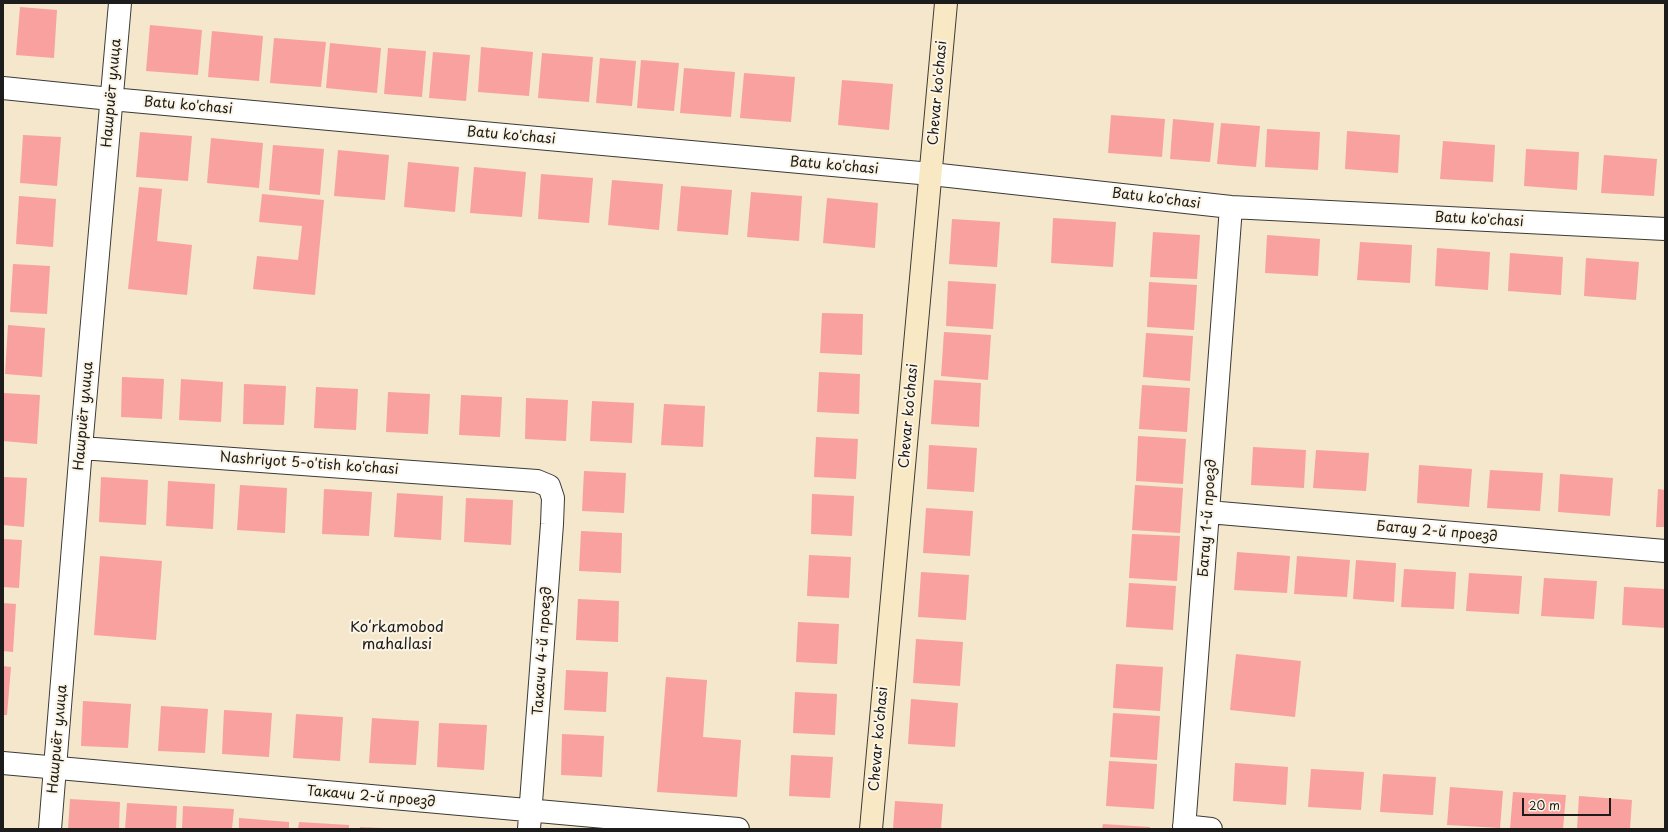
<!DOCTYPE html>
<meta charset="utf-8">
<style>
body{margin:0}
#map{position:relative;width:1668px;height:832px;overflow:hidden;background:#f4e7cc;font-family:"Playpen Sans",sans-serif}
canvas{display:block}
.frame{position:absolute;inset:0;border:4px solid #1c1c1c;pointer-events:none}
.scale{position:absolute;left:1522px;top:798px;width:89px;height:18px;box-sizing:border-box;border:2px solid #1c1c1c;border-top:0;padding-left:5px;font-size:12px;line-height:14px;white-space:nowrap;color:#1c1c1c;-webkit-text-stroke:3px #fcf5e5;paint-order:stroke}
</style>
<div id="map">
<canvas width="1668" height="832"></canvas>
<div class="frame"></div>
<div class="scale">20 m</div>
</div>
<script>
const context = document.querySelector('canvas').getContext('2d');
context.lineJoin = 'round';
function paint(path, color) { context.fillStyle = color; context.fill(path, 'evenodd'); }
function trace(path, color, width, dash) { context.strokeStyle = color; context.lineWidth = width; context.lineCap = dash ? 'butt' : 'round'; context.setLineDash(dash || []); context.stroke(path); }
function drawText(font, color, halo, rows, align = 'center') {
  context.font = font + ' "Playpen Sans",sans-serif'; context.lineWidth = 4; context.setLineDash([]); context.textBaseline = 'middle'; context.strokeStyle = halo; context.fillStyle = color; for (const [text, x, y, turn = 0] of rows) {
    context.save(); context.translate(x, y); context.rotate((+turn || 0) * Math.PI / 180); context.textAlign = isNaN(turn) ? turn : align; if (halo) context.strokeText(text, 0, 0); context.fillText(text, 0, 0); context.restore();
  }
}
const building = new Path2D(`
 M20,7L57,10L54,58L16,55Z
 M150,25L202,30L198,75L146,71Z
 M212,31L263,36L259,81L208,77Z
 M274,38L326,42L321,87L270,83Z
 M330,43L381,48L377,93L326,88Z
 M481,47L533,52L529,96L478,92Z
 M388,48L426,51L422,97L384,94Z
 M433,52L470,55L466,101L429,98Z
 M542,53L593,57L589,102L538,98Z
 M600,58L636,61L632,106L596,103Z
 M641,60L679,63L674,111L637,108Z
 M684,68L735,72L731,117L680,113Z
 M744,73L795,77L791,122L740,118Z
 M842,80L893,84L889,130L838,125Z
 M1111,115L1165,119L1162,157L1108,153Z
 M1173,119L1214,123L1210,162L1170,159Z
 M1221,123L1260,126L1256,167L1217,164Z
 M1267,129L1320,132L1318,170L1265,167Z
 M1347,131L1400,135L1398,173L1345,169Z
 M140,132L192,136L188,181L136,177Z
 M23,135L61,137L57,186L20,183Z
 M211,138L263,143L259,188L207,183Z
 M1443,141L1495,145L1493,182L1440,179Z
 M273,145L324,149L320,195L269,190Z
 M1526,149L1579,152L1577,190L1524,186Z
 M338,150L389,155L385,200L334,196Z
 M1604,155L1657,159L1654,196L1601,193Z
 M408,162L459,167L455,212L404,207Z
 M474,167L526,172L522,217L470,213Z
 M541,174L593,178L589,223L538,219Z
 M612,180L663,184L659,230L608,225Z
 M681,186L732,190L728,235L677,231Z
 M139,187L162,189L157,241L192,245L187,295L128,289Z
 M751,192L802,196L799,241L747,237Z
 M262,194L324,200L315,295L253,289L257,256L298,260L302,226L259,222Z
 M19,196L56,199L53,247L16,244Z
 M827,198L878,203L875,248L823,243Z
 M1053,218L1116,222L1113,267L1051,263Z
 M952,219L1000,222L997,267L949,264Z
 M1153,232L1200,235L1197,279L1150,277Z
 M1267,235L1320,239L1318,276L1265,273Z
 M1360,242L1412,245L1410,283L1357,280Z
 M1437,248L1490,252L1488,290L1435,286Z
 M1510,253L1563,257L1561,295L1508,291Z
 M1586,258L1639,262L1636,300L1584,296Z
 M13,264L50,266L47,314L10,312Z
 M948,281L996,284L993,329L946,326Z
 M1149,282L1197,285L1194,330L1147,327Z
 M822,313L863,314L862,355L820,353Z
 M8,325L45,328L42,377L5,374Z
 M944,332L991,335L988,380L941,376Z
 M1146,333L1193,336L1190,381L1143,377Z
 M819,372L860,374L859,414L817,412Z
 M122,377L164,379L162,419L121,417Z
 M181,379L223,382L221,422L179,420Z
 M934,380L981,383L979,427L931,424Z
 M244,384L286,386L284,425L243,424Z
 M1142,385L1190,388L1187,432L1139,429Z
 M316,387L358,389L356,430L314,428Z
 M388,392L430,394L428,434L386,432Z
 M3,393L40,395L37,444L3,441Z
 M461,395L502,397L500,437L459,435Z
 M526,398L568,400L566,441L525,439Z
 M592,401L634,403L632,443L590,441Z
 M664,404L705,406L703,447L661,445Z
 M1138,436L1186,439L1183,484L1136,481Z
 M816,437L858,439L856,479L814,477Z
 M929,445L977,448L974,492L927,489Z
 M1253,447L1306,450L1304,488L1251,485Z
 M1316,450L1369,453L1366,491L1313,488Z
 M1419,465L1472,469L1469,507L1417,503Z
 M1490,470L1543,473L1540,511L1487,508Z
 M584,471L626,473L624,513L582,511Z
 M1560,474L1613,478L1610,516L1558,512Z
 M3,477L27,478L24,527L3,525Z
 M101,477L148,480L146,525L99,522Z
 M168,481L215,484L213,529L166,526Z
 M240,485L287,488L285,533L237,530Z
 M1135,485L1183,488L1180,533L1132,530Z
 M324,489L372,492L369,536L322,534Z
 M1658,489L1665,490V527H1656Z
 M397,493L443,496L441,540L394,537Z
 M812,494L854,496L852,536L811,534Z
 M466,498L513,500L511,545L464,542Z
 M926,508L973,511L970,556L923,553Z
 M581,531L622,533L621,573L579,571Z
 M1132,534L1180,536L1177,581L1129,578Z
 M3,539L22,540L19,588L3,587Z
 M1237,552L1290,556L1287,593L1234,590Z
 M809,555L851,557L849,598L807,596Z
 M100,556L162,561L156,640L94,635Z
 M1297,556L1350,560L1347,597L1294,594Z
 M1356,560L1396,563L1394,602L1353,599Z
 M1404,569L1456,572L1454,609L1401,607Z
 M921,572L969,575L966,620L918,617Z
 M1469,573L1522,576L1519,614L1466,611Z
 M1544,578L1597,581L1594,619L1541,616Z
 M1129,583L1176,586L1173,630L1126,627Z
 M1624,587L1665,589V628L1622,625Z
 M578,599L619,601L618,642L576,640Z
 M3,603L16,604L13,652L3,651Z
 M798,622L839,624L837,664L796,662Z
 M916,639L963,642L960,686L913,683Z
 M1236,654L1301,661L1295,717L1230,710Z
 M1116,664L1163,667L1160,711L1113,708Z
 M3,666L11,667L7,715H3Z
 M566,670L608,672L606,712L564,710Z
 M666,677L707,680L703,737L741,740L737,797L657,792Z
 M795,692L837,694L835,735L793,733Z
 M911,699L958,703L955,747L908,744Z
 M83,701L131,704L128,748L81,746Z
 M161,706L208,709L205,753L158,751Z
 M224,710L272,713L269,757L222,754Z
 M1113,713L1160,716L1157,760L1110,757Z
 M296,714L343,717L340,761L293,758Z
 M372,718L419,721L416,765L369,763Z
 M439,723L487,725L484,770L437,767Z
 M562,734L604,736L602,777L561,775Z
 M791,755L833,757L830,798L789,796Z
 M1109,761L1157,764L1154,809L1106,806Z
 M1235,763L1288,767L1286,805L1233,801Z
 M1311,769L1364,772L1361,810L1308,807Z
 M1383,774L1436,777L1433,815L1380,812Z
 M1450,787L1503,791L1500,828L1447,825Z
 M1513,792L1566,795L1563,829H1510Z
 M1579,796L1632,800L1630,829H1577Z
 M70,799L120,802L119,829H68Z
 M895,801L943,804L941,829H893Z
 M127,803L177,806L176,829H125Z
 M183,806L234,809L232,829H182Z
 M239,818L289,822V829H239Z
 M299,822L349,825V829H298Z
 M1103,824L1150,827V829H1102Z
 M360,827L382,828V829H360Z`);
const street = new Path2D(`
 M3,88L111,99L931,174L1231,207L1665,229
 M81,448L537,481L549,486L553,498L552,524L529,829
 M1208,512L1665,551
 M3,763L738,829
 M1184,826L1211,829
 M50,829L81,448L120,3
 M1184,829L1231,207`);
const secondary = new Path2D(`
 M871,829L946,3`);
const streetNames = [
 ["Нашриёт улица",112,93,-85],
 ["Chevar ko'chasi",938,93,-85],
 ["Batu ko'chasi",188,106,5],
 ["Batu ko'chasi",511,136,5],
 ["Batu ko'chasi",834,166,5],
 ["Batu ko'chasi",1156,199,7],
 ["Batu ko'chasi",1479,220,3],
 ["Нашриёт улица",84,416,-85],
 ["Chevar ko'chasi",909,416,-85],
 ["Nashriyot 5-o'tish ko'chasi",309,464,4],
 ["Батау 1-й проезд",1208,518,-86],
 ["Батау 2-й проезд",1437,532,5],
 ["Такачи 4-й проезд",543,651,-86],
 ["Нашриёт улица",58,739,-85],
 ["Chevar ko'chasi",879,739,-85],
 ["Такачи 2-й проезд",371,797,5]
];
const neighbourhoodNames = [
 ["Koʻrkamobod",397,628],
 ["mahallasi",397,645]
];
paint(building, '#f9a19e');
trace(street, '#3c3a36', 24);
trace(secondary, '#3c3a36', 24);
trace(street, '#fff', 22);
trace(secondary, '#f8e8c3', 22);
drawText('14px', '#1c1c1c', '#fcf5e5', streetNames);
drawText('15px', '#1c1c1c', '#fcf5e5', neighbourhoodNames);
</script>
